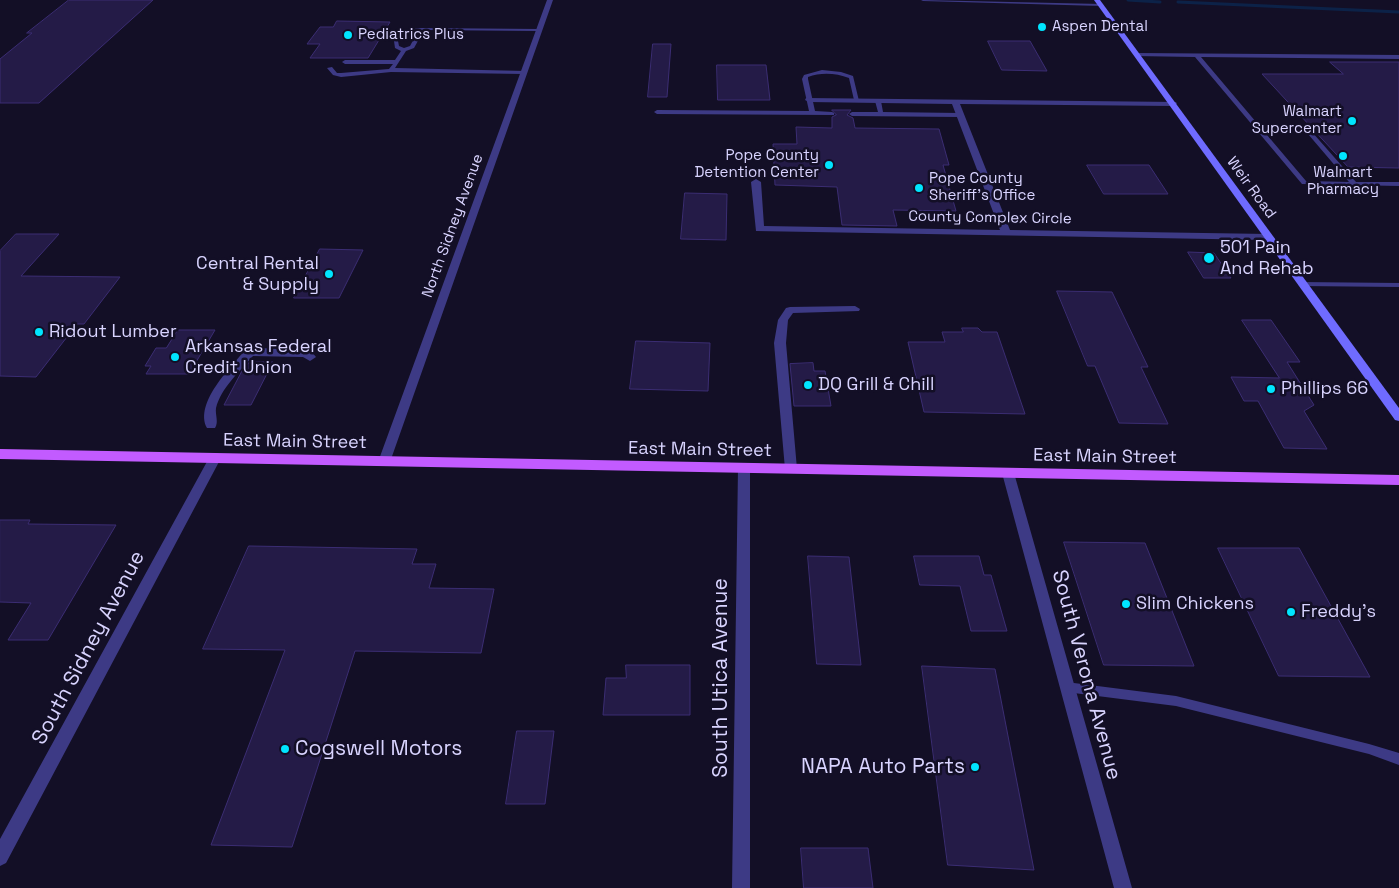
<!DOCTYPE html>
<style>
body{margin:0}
canvas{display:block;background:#130f26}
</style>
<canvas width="1399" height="888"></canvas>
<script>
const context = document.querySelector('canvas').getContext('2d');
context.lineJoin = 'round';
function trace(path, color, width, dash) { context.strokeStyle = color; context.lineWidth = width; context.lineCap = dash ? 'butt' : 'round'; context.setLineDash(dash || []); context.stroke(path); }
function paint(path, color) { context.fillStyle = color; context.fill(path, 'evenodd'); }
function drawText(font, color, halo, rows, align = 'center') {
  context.font = font + ' "Space Grotesk",sans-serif'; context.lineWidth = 5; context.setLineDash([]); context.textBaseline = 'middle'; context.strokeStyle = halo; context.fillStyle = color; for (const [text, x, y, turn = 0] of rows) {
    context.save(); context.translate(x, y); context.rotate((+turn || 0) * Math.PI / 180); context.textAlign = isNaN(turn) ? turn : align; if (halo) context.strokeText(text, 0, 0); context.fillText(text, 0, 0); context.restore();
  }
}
const stream = new Path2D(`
 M1128,0L1160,2
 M1178,2L1399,12`);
const building = new Path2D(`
 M69,0H153L39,103H0V59L32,33H27Z
 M337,21L390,22L368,58H310L320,44H307L320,27H333Z
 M988,41H1030L1047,71L1002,70Z
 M653,44H671L667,97H648Z
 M1330,62H1399V168L1348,167L1262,74H1343Z
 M717,65H766L770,100H718Z
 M832,110H851L847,115L853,118L855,128L939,129L949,165H943L956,211L893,210L897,226L842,225L837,187L775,185L773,144H797L796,127L832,128V117L836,115Z
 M1087,165H1149L1168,194H1104Z
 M685,193L727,194L726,240L681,239Z
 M16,234H59L21,276L120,277L84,324H77L36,377L0,376V251Z
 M320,249L363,250L339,298H294Z
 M1188,252L1214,253L1231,278H1204Z
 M1057,291L1112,292L1148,367H1141L1168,424L1119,423L1095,366H1088Z
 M1242,320H1271L1300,362H1287L1314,405L1304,411L1327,449L1284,448L1258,401H1244L1231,377L1279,378Z
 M962,328H978L982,332H997L1025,414L924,412L908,342H945L942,332H963Z
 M178,330H215L189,374H146L151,366H145L156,348H166Z
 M636,341L710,343L708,391L630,389Z
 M250,362H273L251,405H224L243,369Z
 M813,363L814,371H825L831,406H794L790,364Z
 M0,520H30L28,524L116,525L48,640H8L31,603L0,602Z
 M1064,542L1145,543L1194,666L1104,665Z
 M249,546L417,549L412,564H436L429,588L494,589L481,653L355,651L292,847L211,845L285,650L203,649Z
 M1218,548H1299L1370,677L1279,676Z
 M808,556L849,557L861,665L817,664Z
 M914,556H979L984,575H991L1007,631H971L960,586L920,585Z
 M626,665H690V715H603L606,678H626Z
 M922,666L995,669L1034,870L948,865Z
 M517,731H554L545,804H506Z
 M801,848H868L873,888H804Z`);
const service = new Path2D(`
 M921,0L1101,4L1103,5L1101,6L923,1Z
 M422,28L539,29L541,30L539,31L424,30L414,48L406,51L395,68L526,71L527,72L524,74L391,72L341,77L333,75L327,68L332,67L337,73H341L389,69L393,64H345L342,62L345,60H395L401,51L395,48L394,41H398L399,46L404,48L410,46L418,31L407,32L400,36L398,35C405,29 413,29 422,28Z
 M1137,53L1399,55V59L1201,57L1306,181L1349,182L1308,134L1294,130L1276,132V130L1285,126H1294L1312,132L1356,182H1399V186L1302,184L1195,57L1135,56L1134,55Z
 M822,70L841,72L853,76L859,101L854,100L849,78C836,73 821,72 808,77V79L815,111L832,112L834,113V115L657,114L654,112L657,110L809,111L802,79L804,75Z
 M878,99L881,101L883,112L960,113L963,115L960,117L852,116L849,114L852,112H878L875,101Z
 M1299,282L1399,283V287L1302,286L1298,284Z
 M1066,682L1176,696L1369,744L1399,753V765L1369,754L1176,706L1066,692L1062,691L1061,687L1062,683Z`);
const minor = new Path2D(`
 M547,0H553L390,462L389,465H379L378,462Z
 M806,98L1176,102L1177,104L1173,106L960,104L1010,230L1268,234L1273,237L1268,240L756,231L751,182L756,179L761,182L764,226L1000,230L952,104L809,102L805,100Z
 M855,306L860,309L859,311L793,313L788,320L786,343L797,469L796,472H786L785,469L774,343L778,320L786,308L790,307Z
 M250,348L306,349L310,350L316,357L310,361L303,357L253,356C240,371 221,388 216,408C215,415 219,422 215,428H207C194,403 231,367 246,349Z
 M215,453L219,455L221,458L6,863L0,866V839L209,458L211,455Z
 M744,463L749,465L750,468V888H732L738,468L739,465Z
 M1008,468L1013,470L1014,473L1132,888H1114L1002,473L1003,470Z`);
const secondary = new Path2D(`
 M1094,0H1100L1399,408V421L1395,420Z`);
const primary = new Path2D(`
 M0,449L1399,475V485L0,459Z`);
const markers = [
 [1042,27,5,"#00e5ff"],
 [348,35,5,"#00e5ff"],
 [1352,121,5,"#00e5ff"],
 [1343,156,5,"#00e5ff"],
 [829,165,5,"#00e5ff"],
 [919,188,5,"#00e5ff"],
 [1209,258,6,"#00e5ff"],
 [329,274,5,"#00e5ff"],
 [39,332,5,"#00e5ff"],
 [175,357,5,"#00e5ff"],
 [808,385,5,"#00e5ff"],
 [1271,389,5,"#00e5ff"],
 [1126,604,5,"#00e5ff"],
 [1291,612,5,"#00e5ff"],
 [285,749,5,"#00e5ff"],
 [975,767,5,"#00e5ff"]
];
const farPoinames = [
 ["Aspen Dental",1052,27],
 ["Pediatrics Plus",358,35],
 ["Walmart",1342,112,"right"],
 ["Supercenter",1342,129,"right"],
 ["Pope County",819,156,"right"],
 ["Detention Center",819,173,"right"],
 ["Walmart",1343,173,"center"],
 ["Pharmacy",1343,190,"center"],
 ["Pope County",929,179],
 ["Sheriff's Office",929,196]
];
const farStreetnames = [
 ["Weir Road",1251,188,54],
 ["County Complex Circle",990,218,1],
 ["North Sidney Avenue",453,226,-70]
];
const poiNames = [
 ["501 Pain",1220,248],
 ["And Rehab",1220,269],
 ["Central Rental",319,264,"right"],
 ["& Supply",319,285,"right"],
 ["Ridout Lumber",49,332],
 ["Arkansas Federal",185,347],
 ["Credit Union",185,368],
 ["DQ Grill & Chill",818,385],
 ["Phillips 66",1281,389],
 ["Slim Chickens",1136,604],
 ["Freddy's",1301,612]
];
const streetNames = [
 ["East Main Street",295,442,1],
 ["East Main Street",700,450,1],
 ["East Main Street",1105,457,1]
];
const nearStreetnames = [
 ["South Sidney Avenue",89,648,-62],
 ["South Verona Avenue",1086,675,75],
 ["South Utica Avenue",721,678,-90]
];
const nearPoinames = [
 ["Cogswell Motors",295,749],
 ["NAPA Auto Parts",965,767,"right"]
];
trace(stream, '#0c2248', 3);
paint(building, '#241b47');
trace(building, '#3b2d73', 1);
paint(service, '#3d3a85');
paint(minor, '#3d3a85');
paint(secondary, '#6f6bff');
paint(primary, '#c25bff');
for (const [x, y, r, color] of markers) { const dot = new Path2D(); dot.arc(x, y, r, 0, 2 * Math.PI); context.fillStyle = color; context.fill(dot); trace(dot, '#130f26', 2); }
drawText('15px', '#d9d4ff', '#130f26', farPoinames, 'left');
drawText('15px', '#d9d4ff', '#130f26', farStreetnames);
drawText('18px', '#d9d4ff', '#130f26', poiNames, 'left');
drawText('18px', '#d9d4ff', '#130f26', streetNames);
drawText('21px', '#d9d4ff', '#130f26', nearStreetnames);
drawText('21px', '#d9d4ff', '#130f26', nearPoinames, 'left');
</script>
